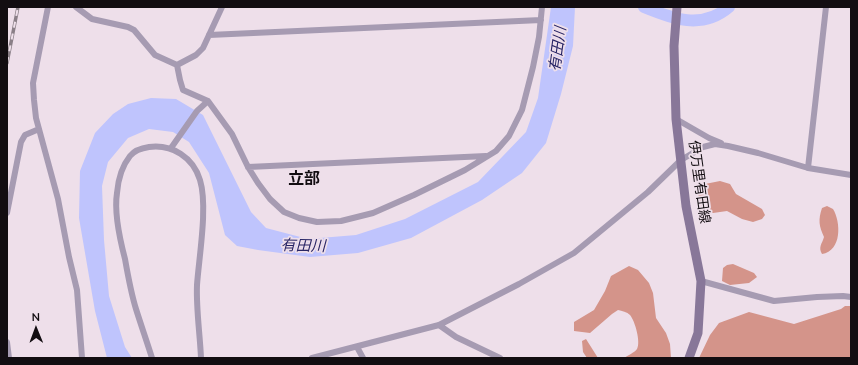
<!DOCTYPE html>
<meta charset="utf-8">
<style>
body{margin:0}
#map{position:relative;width:858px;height:365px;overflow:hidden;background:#eedfea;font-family:Mulish,sans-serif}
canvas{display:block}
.frame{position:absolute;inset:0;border:8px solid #120d11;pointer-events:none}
.north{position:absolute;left:16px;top:309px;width:40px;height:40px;-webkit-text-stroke:3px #eedfea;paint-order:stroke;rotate:359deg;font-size:11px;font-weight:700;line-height:16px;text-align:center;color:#120d11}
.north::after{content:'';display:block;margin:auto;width:14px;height:18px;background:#120d11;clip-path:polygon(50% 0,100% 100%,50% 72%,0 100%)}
</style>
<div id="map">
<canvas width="858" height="365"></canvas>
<div class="frame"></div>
<div class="north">N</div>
</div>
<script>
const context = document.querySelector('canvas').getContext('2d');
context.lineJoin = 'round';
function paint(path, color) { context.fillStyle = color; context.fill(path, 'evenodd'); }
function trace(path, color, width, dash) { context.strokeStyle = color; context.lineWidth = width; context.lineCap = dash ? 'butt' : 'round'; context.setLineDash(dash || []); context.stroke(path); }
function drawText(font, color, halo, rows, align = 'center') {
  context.font = font + ' Mulish,"Noto Sans JP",sans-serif'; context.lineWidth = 3.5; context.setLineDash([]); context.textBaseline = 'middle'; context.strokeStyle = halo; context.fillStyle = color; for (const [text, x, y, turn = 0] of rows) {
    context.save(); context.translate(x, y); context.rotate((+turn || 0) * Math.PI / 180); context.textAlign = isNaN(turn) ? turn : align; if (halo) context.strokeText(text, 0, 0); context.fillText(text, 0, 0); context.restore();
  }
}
const forest = new Path2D(`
 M720,181L730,184L736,194L762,209L765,215L762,219L753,222L742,219L727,211L713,213L705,211L698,202L699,190L705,184Z
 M827,206L833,209C841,222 842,251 822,254C818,247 822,244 824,237C819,226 818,220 822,208Z
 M733,264L754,273L757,277L749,283L730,285L722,281L723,268L727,265Z
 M629,266L638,270L649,283L653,293L656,318L666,333L670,344L671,358H624C628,355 634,353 637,349C641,342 635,321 630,315C627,312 622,311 618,310L612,314L590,333L574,331V322L594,310L605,291L611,276Z
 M845,306H851V358H699L710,335L719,323L749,312L794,324L841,309Z
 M586,339L598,358H587L583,352L582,341Z`);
const water = new Path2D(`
 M551,7H575L573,46L561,94L546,143L522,173L482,200L411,238L358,253L310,257L258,250L237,246L225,235L209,173L189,142L173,132L149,129L128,138L108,162L102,186L104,240L109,296L125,347L132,358H107L95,311L79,218L80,171L95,133L113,114L128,104L151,98L176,99L203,115L251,212L266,228L308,239L356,235L405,219L478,182L526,132L538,98Z`);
const river = new Path2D(`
 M644,7C673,19 702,30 729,7`);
const minor = new Path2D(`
 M48,7L33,83L34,100L36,118L58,199L69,257L77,290L82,358
 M76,7L92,19L128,27L134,30L155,55L177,65
 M209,35L541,20
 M177,65L180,80L183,90L208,101L232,134L248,167L258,183L270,199L284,212L299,218L317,222L341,221L373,213L414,195L465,170L496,151L509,136L522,110L533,67L539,37L542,7
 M177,65L196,55L203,48L222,7
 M676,119L709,138L721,143
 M171,148L197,111L208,101
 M248,167L486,156
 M808,168L826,7
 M7,213L21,142L25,135L39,129
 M701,281L774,301L817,297L843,296L851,297
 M439,325L456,337L500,358
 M7,342L9,358
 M357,347L363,358
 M152,358C147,342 141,325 136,309C131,293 128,276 125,259C120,240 114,212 117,193C118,181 122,166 130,156C134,151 142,148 149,147C172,144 193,157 200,180C208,206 199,257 197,285C196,309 200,334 201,358
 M312,358L439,325L519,284L574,253L648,192L681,160L703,147L715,144L728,146L758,153L808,168L851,175`);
const secondary = new Path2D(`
 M677,7L674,46L676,119L686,206L701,281L698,333L689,358`);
const rail = new Path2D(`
 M7,63L18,7`);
const streetNames = [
 ["伊万里有田線",699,182,82]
];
const waterNames = [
 ["有田川",558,49,-82],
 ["有田川",303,246,1]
];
const quarterNames = [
 ["立部",304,179]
];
paint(forest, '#d4948a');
paint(water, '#bfc4fd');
trace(river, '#bfc4fd', 12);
trace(minor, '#a69bb2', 6);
trace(secondary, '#879', 9);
trace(rail, '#8a7f87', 3.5);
trace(rail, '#eedfea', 2, [6]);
drawText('14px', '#120d11', '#eedfea', streetNames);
drawText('italic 15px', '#282565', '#eedfea', waterNames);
drawText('bold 16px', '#120d11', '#eedfea', quarterNames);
</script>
